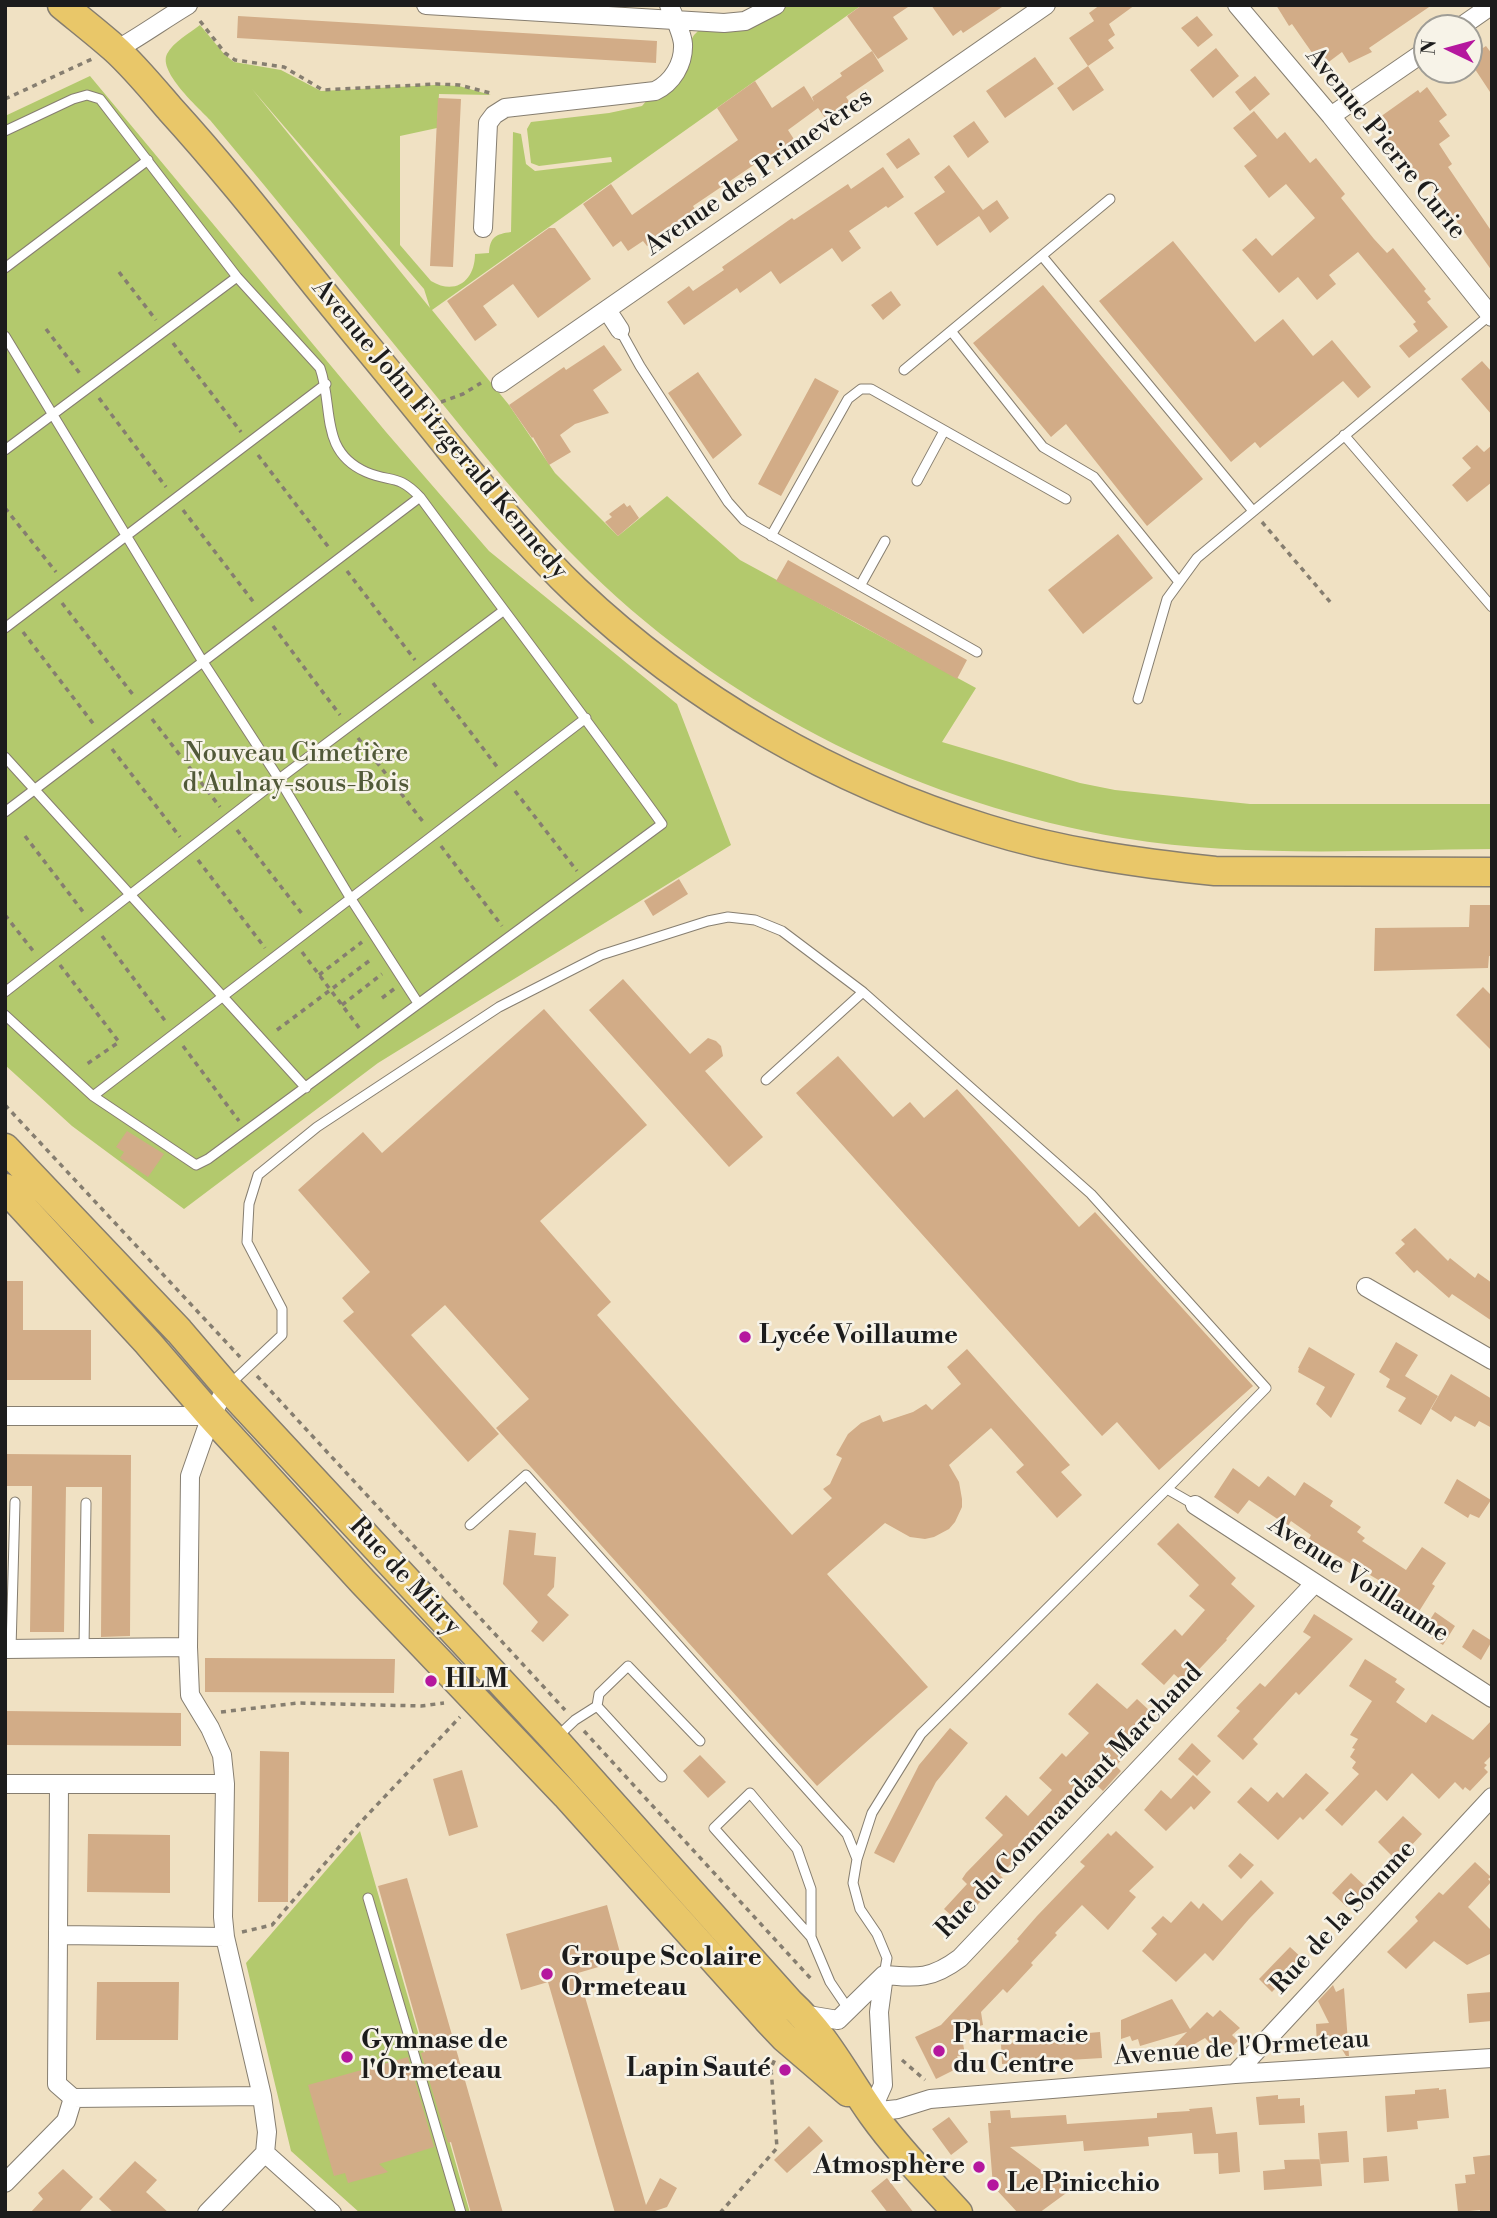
<!DOCTYPE html>
<meta charset="utf-8">
<style>
body{margin:0}
#map{position:relative;width:1497px;height:2218px;overflow:hidden;background:#f0e1c3;font-family:"Libre Bodoni",serif}
canvas{display:block}
.frame{position:absolute;inset:0;border:7px solid #1c1c1c;pointer-events:none}
.north{position:absolute;left:1413px;top:14px;width:70px;height:70px;box-sizing:border-box;background:#f7f3e8;border:2px solid #9f9d96;border-radius:50%;rotate:275deg;font-size:19px;font-weight:700;line-height:28px;text-align:center;color:#1c1c1c}
.north::after{content:'';display:block;margin:auto;width:24px;height:32px;background:#b5179e;clip-path:polygon(50% 0,100% 100%,50% 72%,0 100%)}
</style>
<div id="map">
<canvas width="1497" height="2218"></canvas>
<div class="frame"></div>
<div class="north">N</div>
</div>
<script>
const context = document.querySelector('canvas').getContext('2d');
context.lineJoin = 'round';
function paint(path, color) { context.fillStyle = color; context.fill(path, 'evenodd'); }
function trace(path, color, width, dash) { context.strokeStyle = color; context.lineWidth = width; context.lineCap = dash ? 'butt' : 'round'; context.setLineDash(dash || []); context.stroke(path); }
function drawText(font, color, halo, rows, align = 'center') {
  context.font = font + ' "Libre Bodoni",serif'; context.lineWidth = 5; context.setLineDash([]); context.textBaseline = 'middle'; context.strokeStyle = halo; context.fillStyle = color; for (const [text, x, y, turn = 0] of rows) {
    context.save(); context.translate(x, y); context.rotate((+turn || 0) * Math.PI / 180); context.textAlign = isNaN(turn) ? turn : align; if (halo) context.strokeText(text, 0, 0); context.fillText(text, 0, 0); context.restore();
  }
}
const green = new Path2D(`
 M789,5H862L432,310L509,405L555,473L618,536L667,496L740,560L976,688L942,742L1080,783L1115,790L1250,804H1492V849C1369,850 1244,858 1123,838C926,805 732,711 589,571C529,513 477,446 424,381C353,294 282,206 210,120C198,107 158,72 167,54C173,42 190,33 200,25L225,55L234,62L281,70L321,91L435,85L459,86L491,95L439,94L437,128L400,136V245L431,281C456,296 475,280 475,254L489,253C490,237 496,234 511,232L513,132L521,134L526,164L535,171L612,162L611,157L539,166L531,163L527,129L531,122L609,113L642,106L648,99L671,91L687,70L690,42L694,35L699,30L754,26ZM252,89L424,289L430,308Z
 M90,76L386,432L489,551L677,704L731,845L378,1063L184,1209L72,1126L5,1065V116Z
 M360,1831L470,2213H360L291,2151L246,1963Z`);
const building = new Path2D(`
 M862,5H911L893,17L908,39L878,59L847,16Z
 M931,5H1005L963,33L961,30L953,36Z
 M1100,5H1135L1109,24L1115,35L1108,40L1114,48L1088,66L1069,38L1094,21L1089,13Z
 M1276,5H1432L1369,48L1372,52L1349,63L1342,52L1322,67L1292,24L1289,26Z
 M238,16L657,41L656,63L237,38Z
 M1197,16L1213,35L1198,47L1181,28Z
 M1486,46L1492,54V95L1469,60V57Z
 M1216,48L1239,76L1213,98L1190,70Z
 M872,51L884,71L846,97L852,106L828,122L818,108L788,130L797,144L774,161L770,154L693,206L696,211L647,246L643,241L628,251L621,241L613,247L583,204L611,184L632,215L738,140L717,108L755,81L772,108L804,86L814,102L812,97L842,76L840,73Z
 M1035,57L1054,84L1005,118L986,91Z
 M1088,66L1104,90L1073,111L1057,88Z
 M1255,76L1270,94L1250,111L1235,92Z
 M1427,87L1447,115L1439,121L1450,136L1439,144L1452,164L1448,167L1492,232V271L1428,181L1423,185L1393,143L1389,146L1373,122L1418,90L1420,93Z
 M438,98L461,99L453,267L430,266Z
 M1254,111L1277,139L1285,132L1310,163L1316,158L1345,194L1341,198L1374,239L1387,253L1393,248L1426,289L1424,291L1431,299L1427,302L1448,327L1409,358L1399,346L1418,331L1413,324L1416,322L1358,252L1329,275L1336,284L1317,300L1298,277L1279,293L1242,250L1256,238L1272,256L1315,218L1286,184L1269,198L1244,166L1257,156L1233,128Z
 M974,121L989,142L968,158L953,136Z
 M909,138L920,154L897,169L886,154Z
 M949,165L983,210L997,200L1009,218L990,233L979,216L937,246L914,213L945,192L934,177Z
 M883,167L904,197L888,208L886,206L849,231L861,248L842,262L832,248L780,284L771,271L740,293L737,288L684,325L667,302L689,286L693,291L724,270L722,267L792,218L794,220L848,184L851,189Z
 M549,228H555L591,279L538,318L513,284L483,306L497,325L475,341L447,301Z
 M1173,241L1255,342L1283,319L1313,356L1332,340L1371,387L1358,398L1343,381L1260,448L1255,442L1231,462L1099,301Z
 M1043,285L1203,479L1147,526L1066,424L1051,437L973,343Z
 M891,291L901,305L883,320L871,305Z
 M604,345L622,370L593,390L609,413L575,424L560,435L571,452L549,465L533,437L532,438L509,405L564,367L566,370Z
 M1482,361L1492,372V415L1461,379Z
 M698,372L742,435L713,459L668,393Z
 M815,378L839,391L781,496L758,484Z
 M1477,445L1484,452L1492,445V482L1467,502L1452,485L1471,468L1462,458Z
 M624,503L627,507L630,505L639,518L618,536L605,522L612,517L609,514Z
 M1118,534L1153,578L1083,634L1048,590Z
 M788,560L967,660L957,679L855,622L776,581Z
 M679,879L688,894L653,916L644,901Z
 M1470,905H1492V956H1489L1488,968L1374,971L1375,928L1469,927Z
 M623,979L690,1054L708,1038L716,1041L721,1046L723,1056L705,1071L763,1137L729,1167L589,1010Z
 M1483,987L1492,996V1051L1456,1015Z
 M544,1009L647,1125L540,1221L611,1302L597,1315L792,1535L832,1498L823,1489L830,1484L842,1458L836,1455L848,1434L861,1423L880,1415L883,1422L913,1412L926,1404L932,1410L961,1384L947,1367L967,1349L1070,1465L1061,1472L1082,1495L1057,1518L1016,1472L1024,1465L991,1428L949,1465L959,1482L962,1499V1507L955,1522L949,1529L934,1537L925,1539L910,1537L885,1523L827,1574L928,1687L817,1786L496,1428L529,1399L445,1305L411,1335L499,1434L468,1462L343,1321L354,1312L342,1298L370,1272L298,1190L363,1132L382,1153Z
 M838,1056L893,1117L910,1102L924,1118L957,1089L1079,1227L1095,1212L1253,1386L1159,1470L1117,1422L1102,1436L796,1093Z
 M127,1131L164,1154L148,1177L120,1158L124,1152L116,1147Z
 M1415,1228L1448,1261L1450,1258L1475,1278L1478,1273L1492,1283V1321L1452,1294L1449,1298L1417,1270L1414,1273L1395,1253L1405,1244L1401,1240Z
 M5,1281H23V1330H91V1380H5Z
 M1396,1342L1418,1355L1405,1376L1438,1396L1421,1425L1398,1411L1406,1398L1386,1387L1390,1379L1379,1372Z
 M1309,1347L1355,1374L1331,1418L1316,1404L1325,1387L1298,1372L1299,1368H1298Z
 M1451,1374L1492,1399V1428L1479,1421L1475,1427L1455,1416L1451,1422L1431,1409Z
 M5,1454L131,1455L130,1636L101,1637L102,1487H66L64,1632H30L32,1486H5Z
 M1233,1468L1259,1487L1268,1476L1295,1496L1304,1482L1333,1501L1330,1506L1361,1527L1357,1532L1365,1538L1362,1541L1406,1570L1422,1547L1446,1563L1432,1584L1435,1586L1418,1613L1401,1602L1403,1600L1390,1590L1392,1588L1309,1539L1311,1535L1291,1521L1288,1526L1249,1500L1238,1514L1214,1497Z
 M1457,1479L1491,1500L1479,1518L1470,1514L1468,1518L1444,1503Z
 M1178,1523L1236,1578L1231,1584L1255,1606L1226,1639L1227,1640L1185,1684L1174,1674L1164,1685L1141,1664L1175,1629L1182,1636L1205,1610L1189,1596L1199,1585L1157,1544Z
 M509,1530L536,1533L534,1555L556,1557L554,1587L547,1595L569,1615L543,1642L531,1631L538,1622L503,1584Z
 M1435,1612L1455,1626L1443,1645L1422,1632Z
 M1314,1614L1353,1639L1299,1695L1296,1692L1253,1739L1258,1744L1243,1760L1217,1736L1240,1711L1236,1708L1260,1683L1265,1687L1311,1637L1303,1632Z
 M1473,1629L1492,1641L1481,1660L1462,1647Z
 M205,1658L395,1659L394,1693L205,1692Z
 M1365,1659L1397,1679L1395,1682L1405,1689L1396,1702L1426,1723L1432,1714L1473,1740L1492,1720V1755L1484,1763L1487,1765L1484,1768L1488,1772L1470,1791L1465,1787L1463,1790L1455,1782L1439,1799L1412,1773L1387,1801L1376,1790L1342,1826L1325,1810L1359,1774L1352,1768L1356,1762L1350,1757L1355,1749L1352,1748L1358,1739L1350,1735L1372,1701L1349,1686Z
 M1097,1683L1127,1709L1137,1699L1151,1712L1143,1721L1148,1726L1138,1737L1141,1739L1116,1766L1121,1771L1103,1791L1089,1778L1065,1806L1070,1811L1025,1856L1022,1853L1000,1875L1003,1878L960,1923L944,1909L967,1884L962,1879L966,1873L1003,1835L985,1818L1006,1795L1028,1816L1052,1790L1039,1778L1062,1753L1066,1757L1089,1733L1068,1714Z
 M5,1711L181,1713V1746L5,1745Z
 M950,1728L968,1743L936,1782L894,1863L874,1853L919,1765Z
 M1192,1743L1211,1761L1197,1776L1178,1759Z
 M260,1751L289,1752L288,1902H258Z
 M700,1755L726,1782L708,1798L683,1771Z
 M462,1770L478,1827L449,1836L433,1779Z
 M1306,1773L1329,1793L1303,1820L1300,1817L1278,1840L1237,1802L1251,1787L1268,1802L1277,1792L1283,1798Z
 M1193,1775L1211,1792L1194,1810L1191,1806L1166,1831L1144,1810L1161,1790L1171,1799Z
 M1403,1816L1422,1834L1397,1861L1378,1842Z
 M1116,1831L1154,1867L1129,1891L1136,1897L1108,1930L1082,1905L1055,1933L1057,1935L1031,1963L1033,1965L1007,1993L1003,1989L981,2012L983,2025L961,2031L965,2055L957,2056L962,2066L936,2079L915,2037L941,2025L1019,1941L1017,1939L1037,1916L1085,1866L1080,1862L1108,1833L1111,1836Z
 M88,1834L170,1835V1893L87,1892Z
 M1240,1853L1254,1865L1241,1879L1228,1866Z
 M1475,1862L1491,1877L1488,1879L1491,1882L1468,1907L1492,1931V1953L1467,1965L1434,1941L1406,1969L1387,1952L1418,1921L1415,1917L1439,1892L1443,1895Z
 M1351,1873L1366,1887L1347,1907L1332,1893Z
 M407,1878L503,2213H471L451,2142L448,2143L421,2053L425,2052L378,1886Z
 M1261,1880L1274,1893L1249,1919L1213,1961L1205,1953L1176,1982L1142,1951L1157,1934L1151,1928L1163,1916L1171,1923L1191,1901L1199,1909L1203,1903L1222,1921Z
 M607,1905L622,1960L578,1973L646,2205L660,2178L677,2188L667,2207L649,2213H615L548,1982L521,1990L506,1934Z
 M1290,1947L1303,1959L1272,1992L1259,1979Z
 M97,1982H179L178,2040H96Z
 M1333,1985L1336,1992L1344,1988L1349,2056H1346L1340,2046L1317,2047L1316,2024L1329,2023L1318,2001Z
 M1492,1992V2021L1469,2023L1467,1994Z
 M1172,1999L1190,2029L1207,2012L1213,2017L1220,2010L1240,2028L1232,2035L1238,2041L1222,2056L1205,2038L1167,2060L1164,2056L1187,2032L1140,2046L1138,2039L1132,2041L1130,2036L1121,2039V2020Z
 M1100,2032L1102,2058L1002,2064L1001,2044L1042,2039V2037Z
 M408,2057L434,2147L379,2164L388,2172L348,2183L345,2173L334,2176L308,2085Z
 M1439,2088V2090L1446,2089L1449,2118L1417,2121L1418,2129L1387,2132L1385,2096L1415,2094V2090Z
 M1278,2095V2099L1300,2098V2106L1304,2105L1305,2123L1259,2125L1256,2097Z
 M1212,2107L1216,2134L1237,2132L1240,2172L1219,2174L1218,2153L1194,2154L1192,2133L1148,2137L1149,2146L1084,2151L1083,2141L1010,2147L1069,2191L1039,2213H1018L993,2186L988,2123H991L990,2111L1010,2110L1011,2118L1066,2115L1067,2124L1157,2118V2113L1190,2111L1189,2109Z
 M949,2117L968,2142L951,2155L932,2129Z
 M809,2126L823,2141L787,2173L774,2160Z
 M1347,2131L1349,2162L1320,2164L1318,2133Z
 M1491,2155L1492,2213H1480V2210L1458,2212L1455,2184L1466,2183L1465,2175L1475,2174L1473,2157Z
 M1387,2156L1389,2181L1364,2183L1363,2158Z
 M1320,2159L1322,2186L1264,2190L1263,2171L1285,2169L1284,2160Z
 M135,2161L157,2180L146,2192L169,2213H114L99,2199Z
 M63,2169L93,2197L78,2213H30L43,2199L38,2193Z
 M887,2178L914,2213H888L871,2191Z`);
const path = new Path2D(`
 M200,21L225,53L235,60L284,67L323,90L437,84L459,85L490,93
 M5,99L92,59
 M119,272L156,320
 M46,329L81,375
 M173,343L241,432
 M99,398L166,487
 M441,402L463,394L481,383
 M258,455L330,549
 M5,508L56,572
 M183,510L255,604
 M1262,522L1331,603
 M347,571L415,660
 M62,603L134,696
 M273,626L340,715
 M23,632L95,726
 M433,683L498,768
 M152,719L220,807
 M358,738L424,823
 M112,749L180,837
 M515,791L577,871
 M237,830L303,915
 M25,836L84,913
 M441,846L502,926
 M198,860L265,948
 M5,915L34,952
 M102,936L166,1022
 M302,952L360,1029
 M60,965L119,1042L84,1066
 M319,975L362,942
 M382,998L394,989
 M342,1005L382,974
 M277,1030L373,958
 M183,1046L239,1121
 M5,1105L240,1357
 M257,1376L565,1710
 M221,1712L298,1703L421,1706L444,1703
 M584,1731L813,1981
 M242,1932L272,1925L358,1825L460,1717
 M902,2060L925,2080
 M720,2213L777,2148L771,2068L775,2059`);
const service = new Path2D(`
 M5,131L73,99L87,95L100,99L237,277L320,368C334,408 319,451 366,472C391,483 397,473 420,497C500,606 583,714 662,824L208,1159L196,1165L93,1096L5,1015
 M1042,256L1253,511
 M5,268L148,160
 M620,330L640,366L728,502L744,520L977,652
 M951,331L1043,447L1094,477L1179,582
 M5,336L203,662L279,779L351,899L418,1003
 M904,370L1110,199
 M1344,435L1492,607
 M5,450L237,277
 M917,481L944,431
 M771,536L848,399L861,389H871L1066,499
 M860,586L885,541
 M5,628L326,384
 M1138,699L1167,599L1197,558L1490,315
 M5,757L306,1088
 M5,812L420,497
 M5,992L279,779L503,611
 M766,1080L863,992L1091,1194L1266,1388L1167,1489L921,1734L872,1813L857,1859L853,1883L860,1909L877,1934L887,1958L884,1975
 M93,1096L586,718
 M230,1384L282,1335V1309L247,1242L249,1204L258,1175L317,1127L499,1007L601,955L708,921L728,917L755,920L782,931L863,992
 M1167,1489L1195,1505
 M470,1525L526,1475L847,1834L857,1859
 M11,1649L15,1502
 M84,1649L86,1503
 M597,1706L599,1694L628,1666L700,1741
 M556,1738L575,1720L597,1706L662,1777
 M368,1898L461,2213
 M811,1937V1889L797,1849L750,1793L714,1828L811,1937L830,1982L849,2010`);
const minor = new Path2D(`
 M426,5L724,23L745,21L776,5
 M1237,5L1331,116L1492,317
 M1459,28L1492,5
 M116,50C141,36 163,20 188,5
 M1331,116L1427,50
 M483,228L488,123L494,115L505,108L655,91C672,83 684,64 683,44C682,32 674,17 669,5
 M607,310L620,330
 M501,383L1046,5
 M1366,1287L1492,1360
 M227,1387L211,1416L190,1476L188,1647L190,1695L210,1728L222,1755L225,1784L223,1917L225,1937L262,2096L267,2132L265,2153
 M5,1416H211
 M1195,1505L1492,1698
 M5,1649L188,1647
 M5,1784H225
 M59,1784L57,2084L73,2098
 M58,1935L225,1937
 M802,2014L838,2020L884,1975C918,1978 932,1979 960,1958L1315,1583
 M1235,2074L1492,1797
 M73,2098L262,2096
 M871,2112L898,2109L930,2099L1235,2074L1492,2058
 M871,2112L883,2085L879,2012L884,1975
 M265,2153L332,2213
 M5,2183L66,2121L73,2098
 M207,2213L265,2153`);
const primary = new Path2D(`
 M62,5C79,19 97,33 114,48C134,66 152,88 170,109C222,166 270,227 318,287C362,341 407,395 451,450C491,498 530,547 575,590C691,700 834,782 987,829C1060,852 1138,863 1215,871L1492,872
 M5,1148L179,1331L227,1387L554,1739L790,2003C825,2035 846,2077 873,2115C898,2150 929,2181 958,2213
 M5,1188L148,1343L211,1416L363,1582L566,1795L767,2019L785,2038L848,2092`);
const markers = [
 [745,1337,7,"#b5179e"],
 [431,1681,7,"#b5179e"],
 [547,1974,7,"#b5179e"],
 [939,2051,7,"#b5179e"],
 [347,2057,7,"#b5179e"],
 [785,2070,7,"#b5179e"],
 [979,2167,7,"#b5179e"],
 [993,2185,7,"#b5179e"]
];
const streetNames = [
 ["Avenue Pierre Curie",1385,144,51],
 ["Avenue des Primevères",759,173,-35],
 ["Avenue John Fitzgerald Kennedy",439,430,50],
 ["Rue de Mitry",404,1577,47],
 ["Avenue Voillaume",1358,1580,33],
 ["Rue du Commandant Marchand",1070,1802,-46],
 ["Rue de la Somme",1344,1918,-47],
 ["Avenue de l'Ormeteau",1242,2049,-4]
];
const parkNames = [
 ["Nouveau Cimetière",296,755],
 ["d'Aulnay-sous-Bois",296,785]
];
const poiNames = [
 ["Lycée Voillaume",759,1337],
 ["HLM",445,1681],
 ["Groupe Scolaire",561,1959],
 ["Ormeteau",561,1989],
 ["Pharmacie",953,2036],
 ["du Centre",953,2066],
 ["Gymnase de",361,2042],
 ["l'Ormeteau",361,2072],
 ["Lapin Sauté",771,2070,"right"],
 ["Atmosphère",965,2167,"right"],
 ["Le Pinicchio",1007,2185]
];
paint(green, '#b3c96d');
paint(building, '#d2ac87');
trace(service, '#867e70', 11);
trace(minor, '#867e70', 20);
trace(primary, '#867e70', 31);
trace(path, '#867e70', 3.5, [5, 5]);
trace(service, '#fff', 9);
trace(minor, '#fff', 18);
trace(primary, '#e9c769', 28);
for (const [x, y, r, color] of markers) { const dot = new Path2D(); dot.arc(x, y, r, 0, 2 * Math.PI); context.fillStyle = color; context.fill(dot); trace(dot, '#f7f3e8', 2.5); }
drawText('26px', '#1c1c1c', '#f7f3e8', streetNames);
drawText('26px', '#515938', '#f7f3e8', parkNames);
drawText('bold 26px', '#1c1c1c', '#f7f3e8', poiNames, 'left');
</script>
